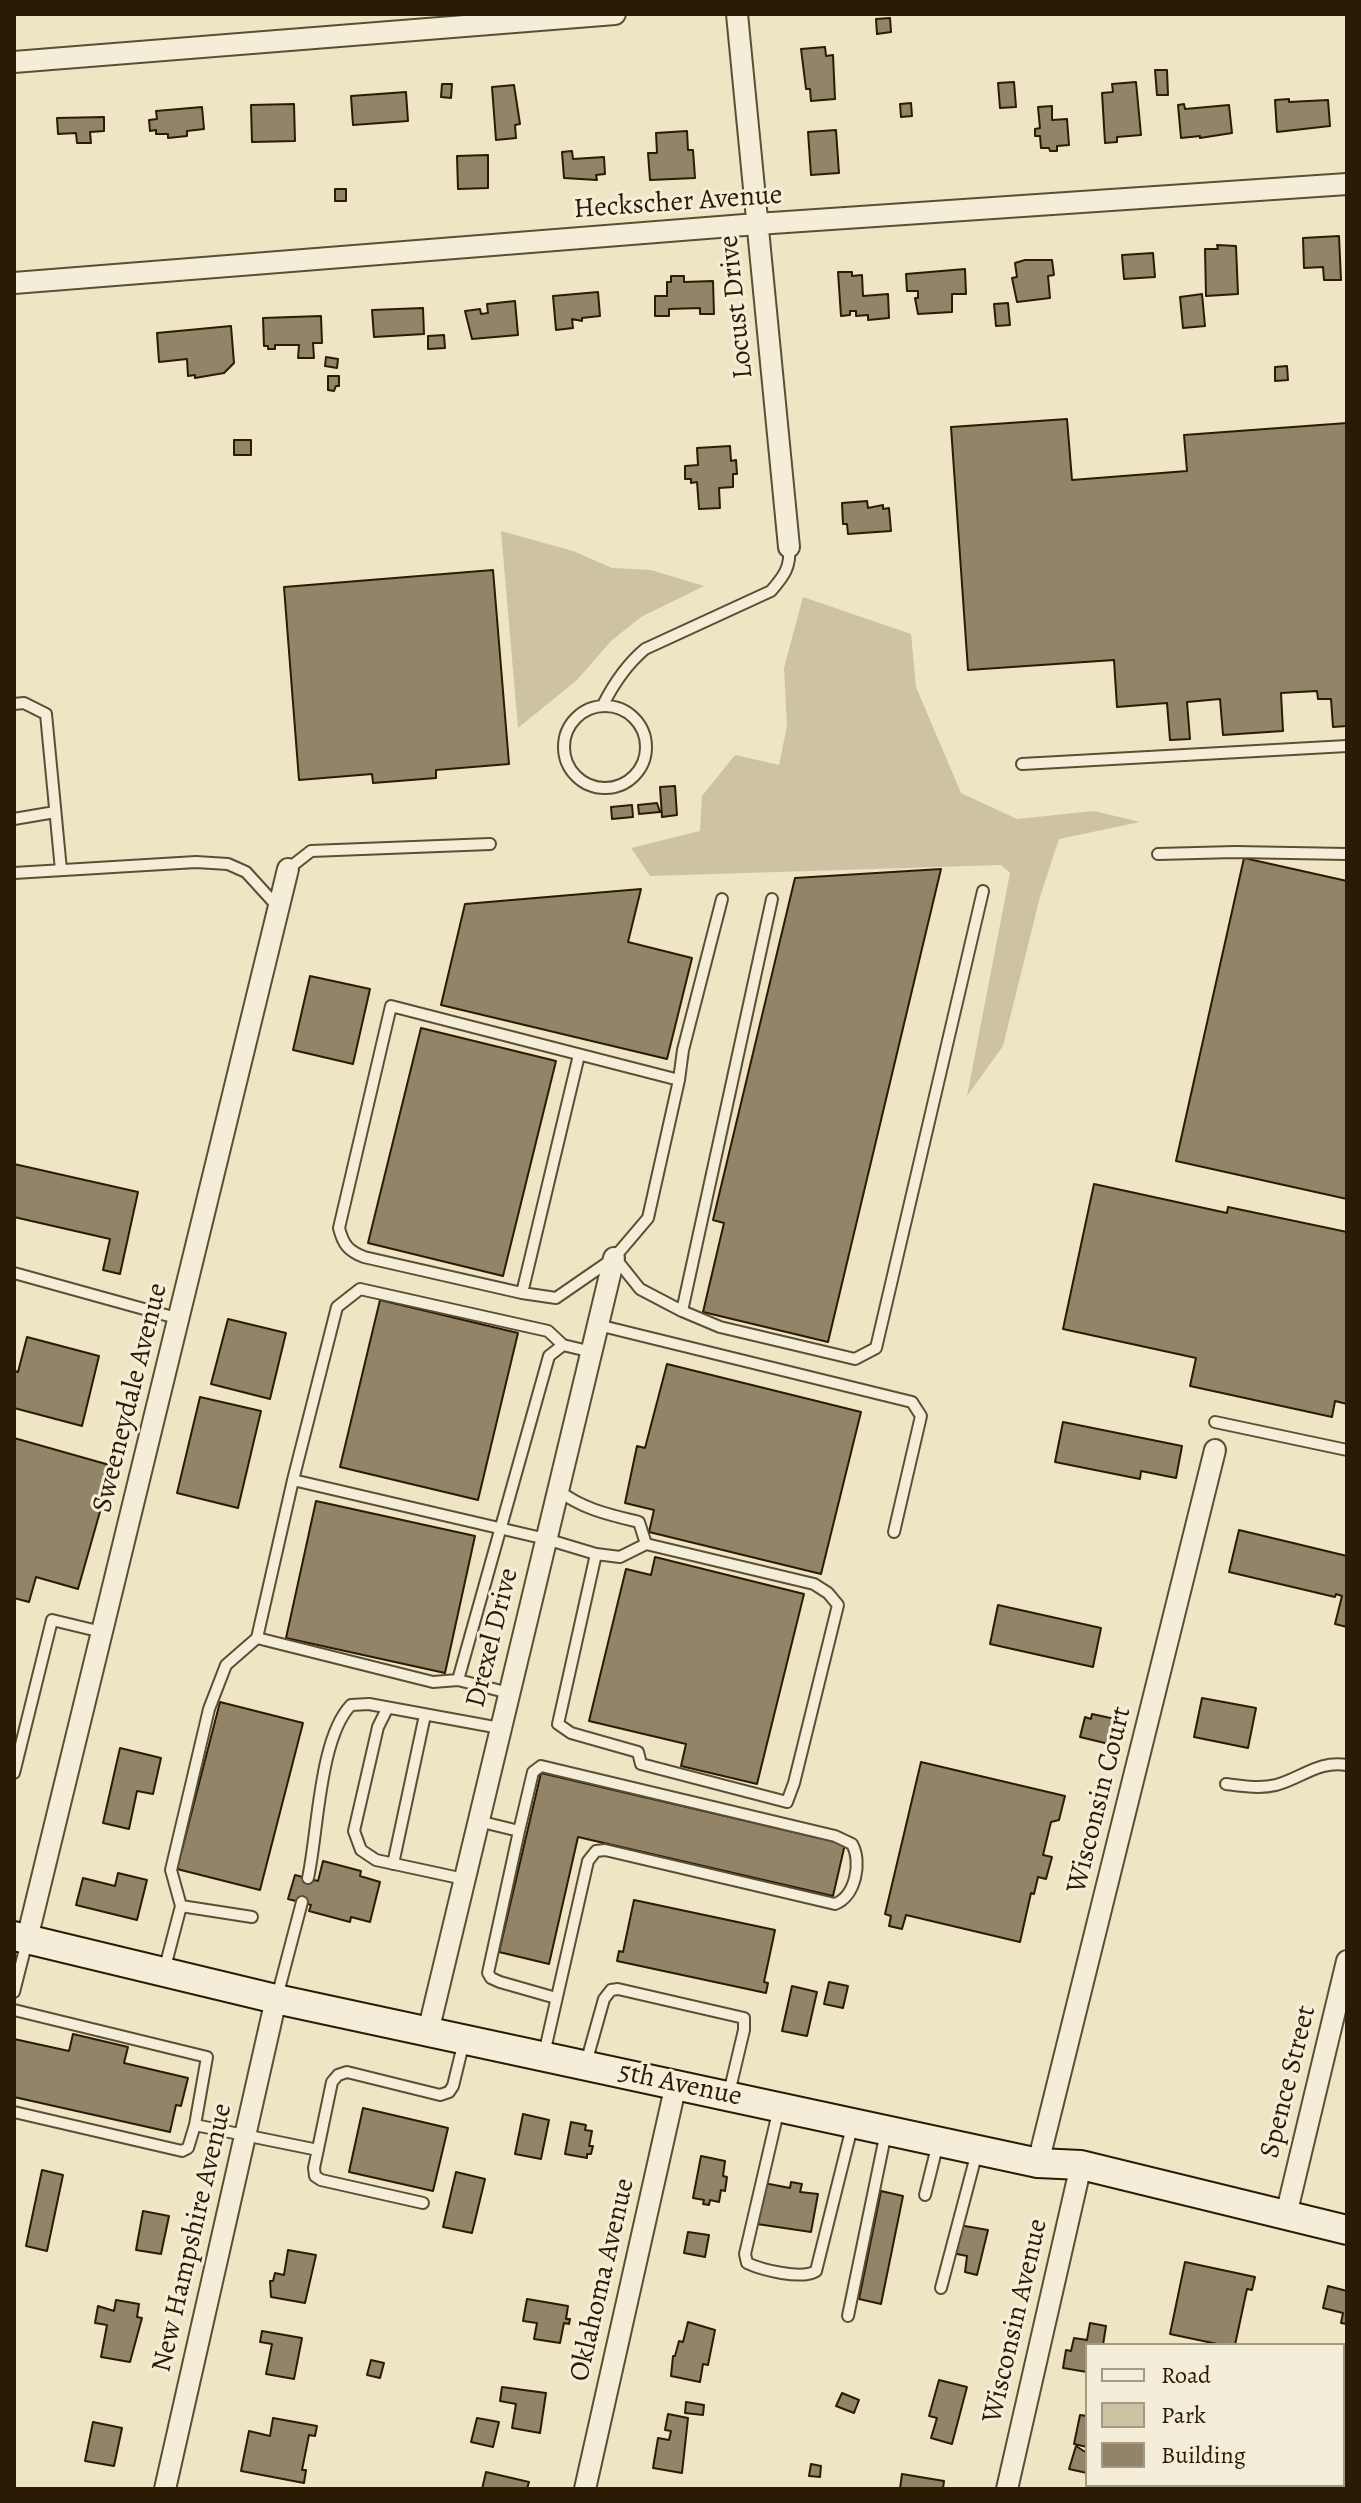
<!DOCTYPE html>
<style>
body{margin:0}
#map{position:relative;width:1361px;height:2503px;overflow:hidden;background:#eee5c5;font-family:Alegreya,serif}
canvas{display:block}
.frame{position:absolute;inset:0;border:16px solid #2c1b04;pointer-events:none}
.legend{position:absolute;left:1085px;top:2343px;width:260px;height:144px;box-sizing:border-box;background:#f4eed9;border:2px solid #a49a84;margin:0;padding:10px 14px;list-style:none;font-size:24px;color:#2c1b04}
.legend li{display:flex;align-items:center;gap:16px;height:40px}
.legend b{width:40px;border:2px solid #a49a84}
</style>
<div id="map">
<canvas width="1361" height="2503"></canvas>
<div class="frame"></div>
<ul class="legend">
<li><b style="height:10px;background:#f4eed9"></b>Road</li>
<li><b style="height:22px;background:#cdc3a4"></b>Park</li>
<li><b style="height:22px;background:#918468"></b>Building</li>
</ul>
</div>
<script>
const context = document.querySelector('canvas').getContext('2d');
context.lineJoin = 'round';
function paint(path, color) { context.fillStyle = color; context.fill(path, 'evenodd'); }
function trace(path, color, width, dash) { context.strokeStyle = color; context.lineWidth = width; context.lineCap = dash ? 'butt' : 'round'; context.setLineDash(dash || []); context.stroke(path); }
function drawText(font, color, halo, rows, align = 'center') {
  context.font = font + ' Alegreya,serif'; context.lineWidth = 6; context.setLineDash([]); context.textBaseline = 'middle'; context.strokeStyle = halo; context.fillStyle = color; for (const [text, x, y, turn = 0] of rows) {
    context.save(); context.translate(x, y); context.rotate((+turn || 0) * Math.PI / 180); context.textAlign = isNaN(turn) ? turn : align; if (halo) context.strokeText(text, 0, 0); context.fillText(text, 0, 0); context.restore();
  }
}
const green = new Path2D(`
 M501,531L573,551L612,568L651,570L704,586L641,617L611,641L577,680L518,728Z
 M803,597L911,634L916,687L961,793L1017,819L1094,811L1140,822L1059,839L1040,897L1003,1046L967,1096L1010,873L1001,865L650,876L631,848L700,831L702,796L735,755L779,765L787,726L784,668Z`);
const building = new Path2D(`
 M890,18L891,32L877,34L876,19Z
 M825,47L826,56L833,55L835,99L811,101L810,89H806L801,49Z
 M1155,70H1167L1168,95H1157Z
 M1014,82L1016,107L1000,108L998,83Z
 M1136,82L1141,135L1117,137V142L1105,143L1102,93L1113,92L1112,84Z
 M442,84H452L451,98L441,97Z
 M514,85L520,124L515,125L516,138L496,140L492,87Z
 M406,92L408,121L353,125L351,96Z
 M1289,99V102L1328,100L1330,126L1277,132L1275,100Z
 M911,103L912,116L901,117L900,104Z
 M294,104L295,141L252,142L251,105Z
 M1184,104L1185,109L1229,105L1232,133L1200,138V136L1181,138L1178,105Z
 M1052,106V120L1067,119L1069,145L1057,146V151H1050L1049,148H1041L1040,136H1035V129L1040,128L1038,107Z
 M202,107L204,129L187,131V136L168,138V134H156V130L150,131L149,120L157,119L156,111Z
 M104,117V131L90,132L91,143H77L76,133L58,134L57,118Z
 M836,130L839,173L811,175L808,132Z
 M687,131L688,150H693L695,178L650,180L648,153H657L656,133Z
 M572,151L573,159L604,157L605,174L596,175L597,180L564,178L562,152Z
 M488,155V188L458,189L457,156Z
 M335,189H346V201H335Z
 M1339,236L1341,280H1324L1323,267L1304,268L1303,238Z
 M1217,245L1236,246L1238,294L1206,296L1205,249H1218Z
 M1153,253L1155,277L1124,279L1122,255Z
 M1025,260H1052L1054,275L1048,276L1050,298L1017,302L1012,278L1017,277L1015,263Z
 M965,269L966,294H952V312L918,314L915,298H918V291H907L906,274Z
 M838,272H852V276L862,275L863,296L888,294L889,318L868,320V315L856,316V311H850V315L841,316Z
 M671,276H684V282L713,281L714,314H700V308L669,309V316H655V296H667V282H671Z
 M598,292L600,316L582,318V321L572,319L573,328L556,330L553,296Z
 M1202,294L1205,326L1183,328L1180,297Z
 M515,301L518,335L472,339L465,311L480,309L481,314L488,313L487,304Z
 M1008,303L1010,325L996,326L994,304Z
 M423,308L424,334L374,337L372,310Z
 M321,316L322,343H313L314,358H298L299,345H275V349H268V346H264L263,318Z
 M231,326L234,363L224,373L195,378V375L188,376L187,359L159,362L157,333Z
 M444,335L445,348L428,349V336Z
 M326,357L338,359L337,368L325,366Z
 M1287,366L1288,380L1275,381V367Z
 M328,376H339V386H336L334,391L328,390Z
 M1067,419L1072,480L1187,471L1184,435L1347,423V726L1333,727L1331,699H1318L1317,691L1281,693L1283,731L1223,735L1220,699L1187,702L1190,739L1170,740L1167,703L1117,707L1114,660L968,670L951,427Z
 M234,440H251V455H234Z
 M730,446L731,461L736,460L737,474H733V487L719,488L720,508L699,509L697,482L691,483V479H685V466L698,465L697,448Z
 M867,501L868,508L883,505V509L889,508L891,531L848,534L847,524H843L842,503Z
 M493,570L509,764L436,770V778L373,783L372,774L299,780L284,587Z
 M675,786L677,815L662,817L660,787Z
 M657,803L660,812L639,814L638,805Z
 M632,805L633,817L612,819L611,807Z
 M1244,858L1347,881V1199L1176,1161Z
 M941,869L828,1342L703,1312L724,1223L713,1220L795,878Z
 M641,889L628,942L692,958L667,1059L441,1005L465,904Z
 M310,976L370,989L353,1064L293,1050Z
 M421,1028L556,1061L503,1276L368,1243Z
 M14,1164L138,1192L120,1274L103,1270L110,1239L14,1217Z
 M1094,1184L1227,1213L1228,1207L1347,1232V1404L1335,1401L1332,1417L1190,1386L1196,1358L1063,1329Z
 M380,1300L518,1333L478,1500L340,1467Z
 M228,1319L286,1333L270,1399L211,1384Z
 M27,1337L99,1356L82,1426L14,1408V1371L18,1372Z
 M667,1364L861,1412L821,1574L649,1532L654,1510L625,1503L637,1446L645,1448Z
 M200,1397L261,1411L238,1508L177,1493Z
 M1063,1422L1182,1446L1176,1478L1141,1471L1140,1479L1055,1462Z
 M14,1438L113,1466L78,1589L36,1577L29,1602L14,1598Z
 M316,1501L475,1536L445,1673L286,1638Z
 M1239,1530L1347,1556V1627L1335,1624L1342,1596L1336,1594L1335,1597L1229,1572Z
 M655,1557L804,1594L757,1784L681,1766L686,1744L589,1721L626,1569L651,1575Z
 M998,1605L1101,1628L1093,1667L990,1644Z
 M1202,1698L1256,1708L1248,1748L1194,1737Z
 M220,1702L303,1723L260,1890L177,1869Z
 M1092,1714L1120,1720L1113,1745L1080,1737L1085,1717L1091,1719Z
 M120,1748L161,1758L153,1794L137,1791L129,1829L103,1823Z
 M921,1762L1065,1796L1059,1820L1051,1822L1043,1855L1052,1857L1046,1879L1038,1877L1034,1894L1031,1893L1020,1942L906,1915L902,1929L889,1926L891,1916L885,1914Z
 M541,1773L845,1844L833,1896L578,1837L549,1964L499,1952Z
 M323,1861L361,1871L360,1876L380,1882L370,1922L351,1917L350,1922L309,1911L311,1905L288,1899L295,1875L318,1881Z
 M118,1873L147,1880L137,1920L76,1905L83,1878L115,1886Z
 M634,1900L775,1930L764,1982L768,1983L766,1993L617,1961L619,1951L623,1952Z
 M829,1982L848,1986L843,2008L824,2004Z
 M792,1986L817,1992L807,2036L782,2031Z
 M73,2034L128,2047L124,2063L188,2078L181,2106L176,2105L170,2132L14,2097V2039L69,2051Z
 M363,2108L448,2128L433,2191L349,2172Z
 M523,2114L549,2120L541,2159L515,2154Z
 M571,2122L586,2125L585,2130L592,2131L589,2146H593L591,2154H587V2158L565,2154Z
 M701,2156L725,2161L723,2176L727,2177L725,2191L721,2190L719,2202L710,2200L709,2205L703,2204L704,2200L693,2198Z
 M42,2170L63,2175L47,2251L26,2246Z
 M456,2172L485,2179L472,2233L443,2227Z
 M791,2182L802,2184L800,2192L818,2194L811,2232L757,2224L764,2183L790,2188Z
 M881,2191L903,2196L881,2304L859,2299Z
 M143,2211L169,2216L161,2254L136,2250Z
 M959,2225L988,2230L977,2275L965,2272L967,2256L952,2253Z
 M688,2232L709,2235L705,2257L684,2253Z
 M288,2250L316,2255L305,2303L271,2297L270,2281H273L275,2273L284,2275Z
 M1185,2262L1255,2277L1252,2290L1247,2289L1235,2345H1222L1170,2334Z
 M1328,2286L1347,2291V2324L1341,2323L1343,2313L1323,2308Z
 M527,2299L568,2306L566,2319H570L569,2324L564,2323L560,2343L534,2339L537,2323L523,2321Z
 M116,2300L139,2304L137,2317L142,2318L130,2362L101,2357L107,2325L95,2323L98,2306L114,2311Z
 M688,2322L715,2330L708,2365L703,2364L700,2382L671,2376L673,2356H675L679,2341L683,2342Z
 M1090,2323L1106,2326L1103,2345H1087V2372L1063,2368L1066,2350L1071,2351L1074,2338L1087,2340Z
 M262,2331L302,2338L294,2379L266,2374L272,2344L260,2342Z
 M371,2360L384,2363L380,2378L367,2375Z
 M939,2380L967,2387L952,2444L931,2438L937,2418L929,2416Z
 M502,2387L546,2393L540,2433L512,2428L516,2404L500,2401Z
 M842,2393L859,2400L854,2413L836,2406Z
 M686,2402L704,2405L703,2415L685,2413Z
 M668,2414L688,2418L682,2473L653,2468L658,2438L669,2440L671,2431L665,2430Z
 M1080,2415L1087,2416V2447L1074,2444Z
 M273,2418L317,2426L315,2436L309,2435L302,2470H306L304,2483L241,2471L249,2431L270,2436Z
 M477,2418L499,2422L493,2447L471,2442Z
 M93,2422L122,2428L114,2466L85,2461Z
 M1076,2446L1087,2453V2473L1069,2469Z
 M811,2464L821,2466L820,2477L809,2476Z
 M486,2472L529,2482L527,2489H482Z
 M902,2474L944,2481L943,2489H900Z
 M1343,2477L1347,2478V2489H1329L1330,2485H1343Z`);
const lane = new Path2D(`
 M14,704L24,703L46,714L61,870
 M603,705C614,683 626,665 645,649L771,591C784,576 791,567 789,547
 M564 747a41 41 0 1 1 82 0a41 41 0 1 1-82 0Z
 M1022,764L1347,746
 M14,819L55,812
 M1158,854L1235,852L1347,854
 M288,869L311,851L490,844
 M14,873L196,862L228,864L246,872L277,906
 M772,899L682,1311L720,1327L855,1359L876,1348L983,891
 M391,1006L679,1080L648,1218L614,1258L556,1298L522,1293L364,1257C348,1251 343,1244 339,1228Z
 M679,1080L683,1050L722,899
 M616,1259L640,1289L682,1311
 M14,1273L180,1319
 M522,1293L579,1055
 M598,1325L912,1402L921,1416L894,1532
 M1215,1422L1347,1450
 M293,1480L546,1539L596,1554L558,1724L571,1733L638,1752L641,1764L787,1802L794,1783L838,1605L828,1593L814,1584L646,1544L639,1522C610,1515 582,1509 558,1490
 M596,1554L620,1557L646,1544
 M458,1680L549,1356L563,1345
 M509,1693L458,1680L433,1682L257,1638L293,1480L337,1307L360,1289L548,1331L563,1345L592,1352
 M387,1709L378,1727L354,1831L361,1850L376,1860L464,1879
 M14,1773L52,1620L102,1632
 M1226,1784C1242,1786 1260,1789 1276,1785C1302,1778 1319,1760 1347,1765
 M478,1821L519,1831L533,1772L541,1766L835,1836L852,1844C862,1861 856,1896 835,1904L605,1850L596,1851L588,1861L544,2054
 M519,1831L488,1973L491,1978L500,1982L556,1998
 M393,1864L425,1715
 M308,1878C318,1833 319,1738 351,1705L369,1704L500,1728
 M181,1906L252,1917
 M164,1971L181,1906L171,1870L209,1709L226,1665L257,1638
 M14,1992L27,1941
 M277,1997L302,1902
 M14,2010L207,2057L195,2125L318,2150
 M586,2063L604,1999L611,1990L618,1989L744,2018V2030L729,2093
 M779,2108L745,2254L747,2263C762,2270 802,2280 816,2271L853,2123
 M14,2112L182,2151L188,2148L195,2125
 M925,2195L938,2143
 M423,2203L321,2180L315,2176L314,2168L332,2082L338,2075L347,2072L440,2095L449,2092L453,2086L464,2041
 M941,2288L977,2152
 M848,2316L886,2132`);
const street = new Path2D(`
 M737,14L789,547
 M14,62L615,14
 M14,283L757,224L1347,184
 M27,1939L288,869
 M428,2032L614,1258
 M1038,2163L1215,1450
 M1286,2215L1347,1961
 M165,2489L276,1999
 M585,2489L676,2084
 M1007,2489L1081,2165`);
const secondary = new Path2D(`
 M14,1936L276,1999L1038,2163L1081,2165L1347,2230`);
const streetNames = [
 ["Heckscher Avenue",678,203,-4],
 ["Locust Drive",737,307,-96],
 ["Sweeneydale Avenue",131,1398,-76],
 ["Drexel Drive",493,1638,-76],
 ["Wisconsin Court",1100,1800,-76],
 ["Spence Street",1289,2082,-76],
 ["5th Avenue",680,2085,12],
 ["New Hampshire Avenue",193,2238,-77],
 ["Oklahoma Avenue",603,2280,-77],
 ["Wisconsin Avenue",1016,2321,-77]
];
paint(green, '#cdc3a4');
paint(building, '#918468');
trace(building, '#2c1b04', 2);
trace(lane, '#5c4e34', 14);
trace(street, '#5c4e34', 24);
trace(secondary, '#2c1b04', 32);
trace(lane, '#f4eed9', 10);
trace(street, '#f4eed9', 20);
trace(secondary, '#f4eed9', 28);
drawText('28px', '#2c1b04', '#f4eed9', streetNames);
</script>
